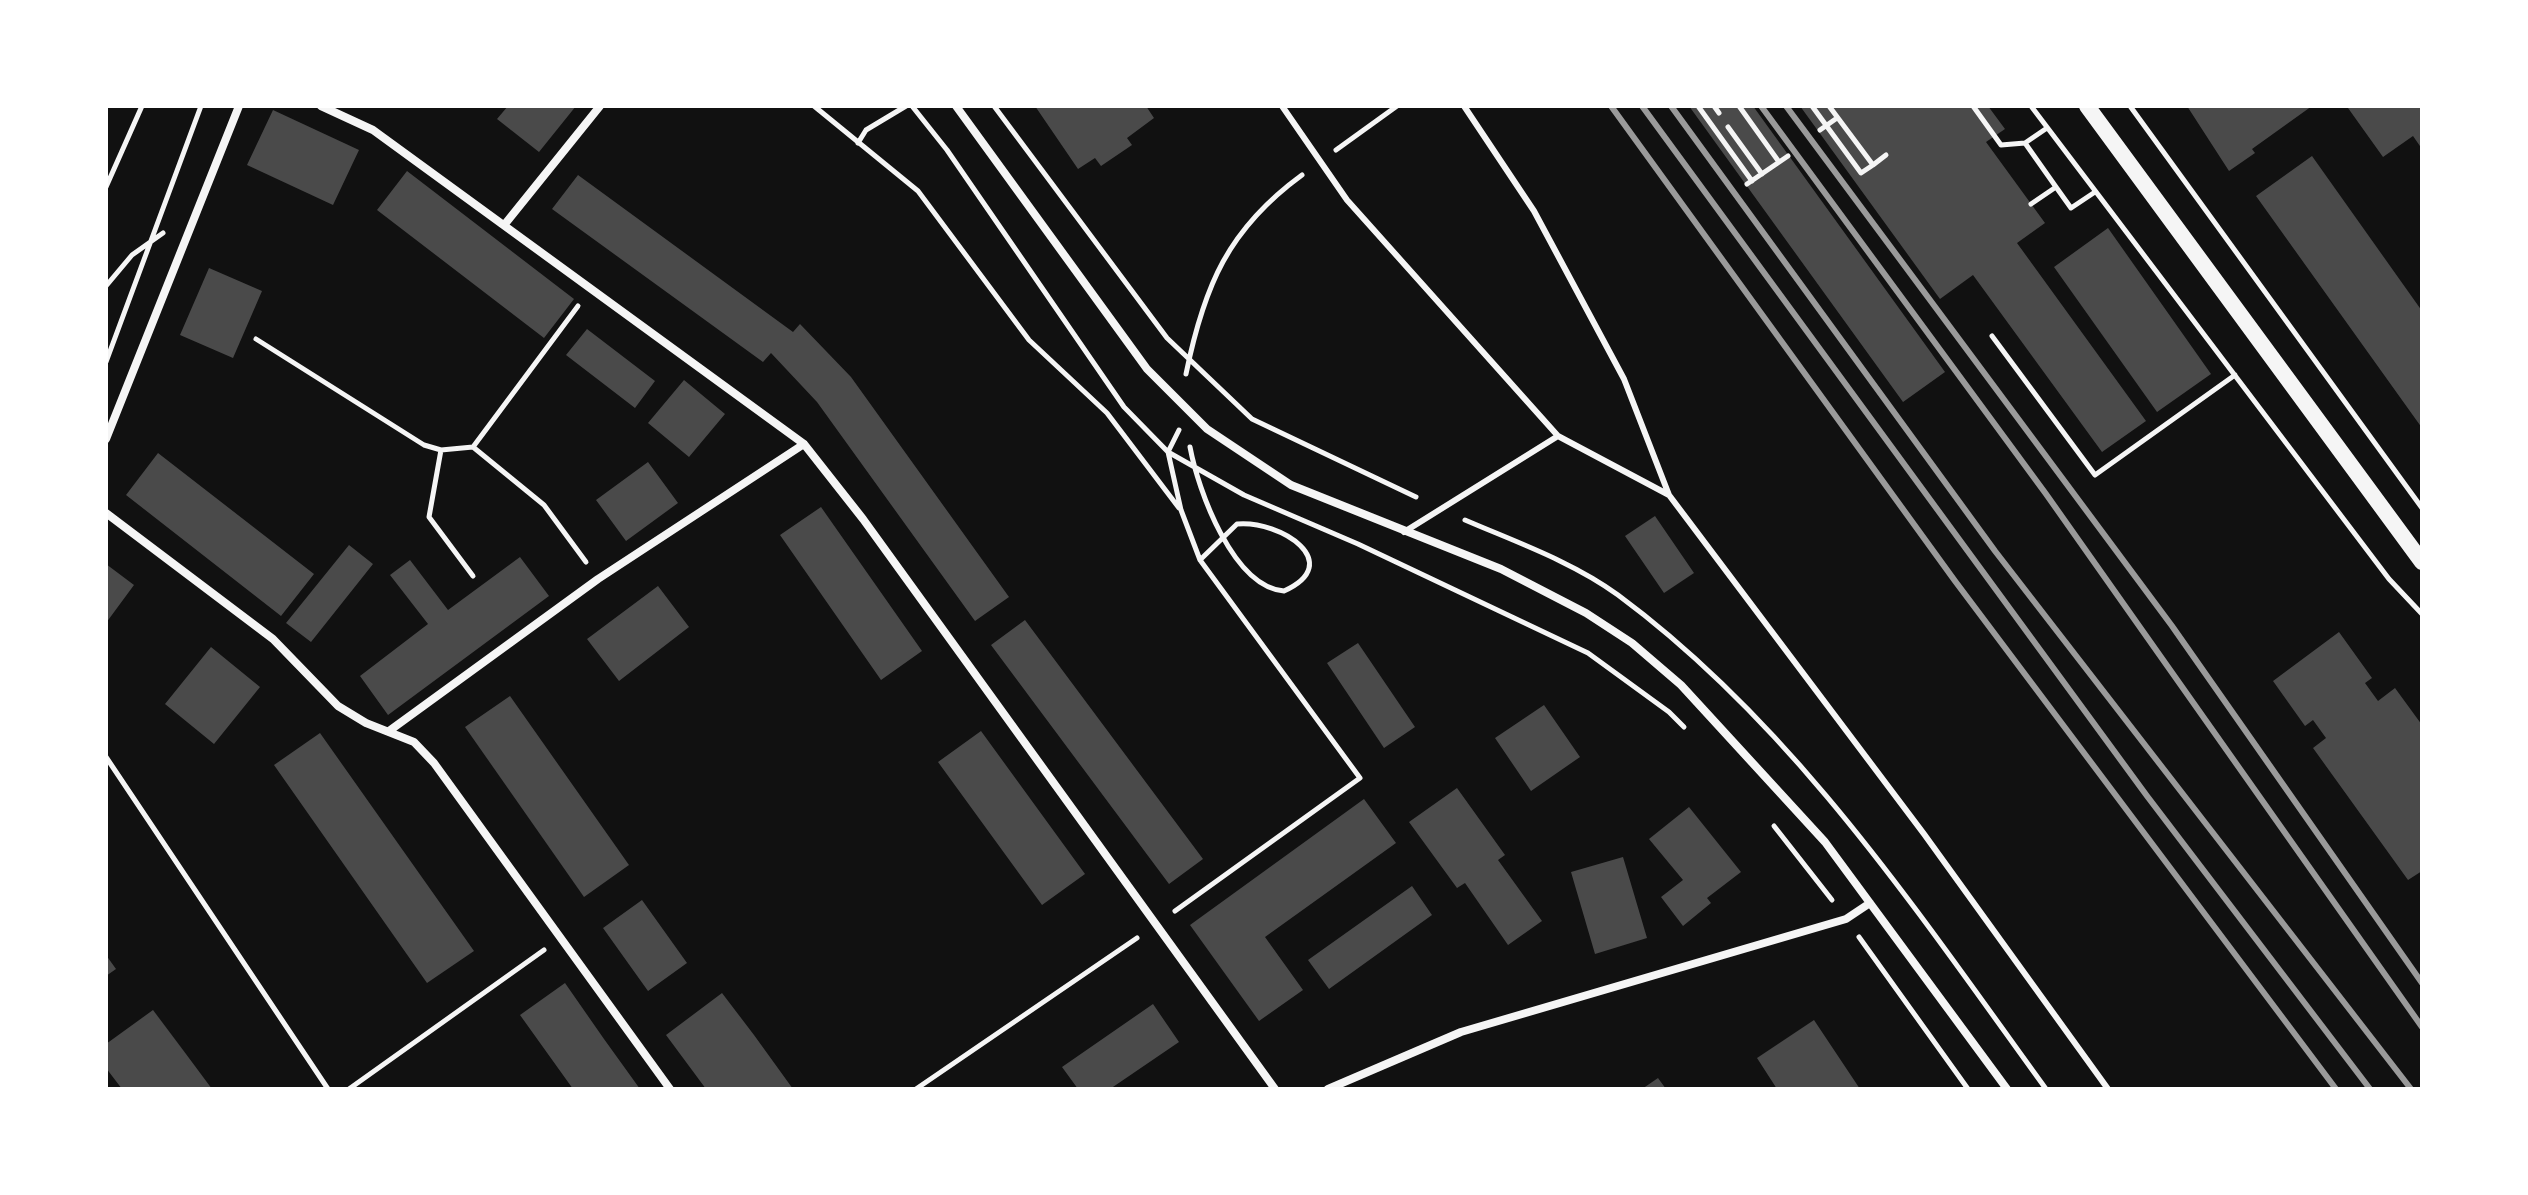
<!DOCTYPE html>
<style>
body{margin:0}
#map{position:relative;width:2528px;height:1195px;overflow:hidden;background:#111;font-family:Raleway,sans-serif}
canvas{display:block}
.frame{position:absolute;inset:0;border:108px solid #fff;pointer-events:none}
</style>
<div id="map">
<canvas width="2528" height="1195"></canvas>
<div class="frame"></div>
</div>
<script>
const context = document.querySelector('canvas').getContext('2d');
context.lineJoin = 'round';
function paint(path, color) { context.fillStyle = color; context.fill(path, 'evenodd'); }
function trace(path, color, width, dash) { context.strokeStyle = color; context.lineWidth = width; context.lineCap = dash ? 'butt' : 'round'; context.setLineDash(dash || []); context.stroke(path); }
const building = new Path2D(`
 M508,106H576L539,152L497,119Z
 M1035,106H1146L1154,118L1127,138L1132,145L1101,166L1095,158L1078,169Z
 M1689,106H1753L1945,372L1903,402Z
 M1800,106H1988L2005,129L1986,142L2045,223L2017,243L2146,421L2102,452L1973,275L1940,299Z
 M2187,106H2312L2252,149L2255,153L2229,171Z
 M2351,106H2422V149L2413,136L2383,157L2348,108Z
 M273,110L359,150L333,205L247,165Z
 M2312,156L2422,311V428L2256,196Z
 M407,171L574,299L544,338L377,210Z
 M578,175L793,332L800,324L851,377L1009,597L975,621L817,402L771,353L763,362L552,209Z
 M2108,228L2211,374L2157,412L2054,267Z
 M209,268L262,291L233,358L180,335Z
 M587,329L655,381L635,408L566,355Z
 M684,380L725,414L689,457L648,423Z
 M158,453L314,574L281,616L126,495Z
 M648,462L678,503L626,541L596,500Z
 M821,507L922,651L881,680L780,535Z
 M1655,516L1694,573L1664,593L1625,536Z
 M349,545L373,564L311,642L286,623Z
 M520,557L549,596L388,715L360,676L428,624L390,575L410,560L448,610Z
 M106,564L134,585L106,623Z
 M658,586L689,627L619,681L587,639Z
 M1025,620L1203,859L1169,884L991,645Z
 M2339,632L2372,678L2365,683L2378,701L2395,688L2422,725V871L2408,880L2313,748L2326,738L2313,720L2305,726L2273,681Z
 M1358,643L1415,727L1384,748L1327,663Z
 M211,647L260,687L214,744L165,704Z
 M510,696L629,865L584,897L465,727Z
 M1544,705L1580,757L1531,791L1495,738Z
 M981,731L1085,874L1042,905L938,762Z
 M320,733L474,951L427,983L274,765Z
 M1457,788L1505,855L1498,860L1542,921L1508,945L1465,883L1457,888L1409,822Z
 M1364,799L1396,843L1265,937L1303,990L1259,1021L1190,925Z
 M1689,807L1741,872L1707,898L1711,903L1683,926L1661,897L1683,880L1649,839Z
 M1623,857L1647,938L1595,954L1571,872Z
 M1412,886L1432,915L1329,989L1308,960Z
 M642,900L687,963L648,991L603,928Z
 M106,955L116,969L106,976Z
 M565,983L604,1039L640,1089H573L520,1015Z
 M722,993L754,1035L793,1089H706L666,1035Z
 M1153,1004L1179,1042L1110,1089H1078L1062,1067Z
 M153,1010L186,1054L212,1089H122L106,1068V1044Z
 M1814,1020L1860,1089H1777L1757,1058Z
 M1658,1078L1666,1089H1642Z`);
const path = new Path2D(`
 M814,106L918,191L1029,340L1107,413L1179,508
 M912,106L947,150L1124,407L1168,452L1244,495L1358,544L1588,653L1669,712L1684,727
 M994,106L1167,338L1252,419L1416,497
 M1698,106L1752,181
 M1714,106L1719,113
 M1739,106L1779,162
 M1812,106L1861,173L1873,165
 M1829,106L1873,165L1886,155
 M1973,106L2001,145L2025,143
 M2031,106L2389,579L2422,614
 M2130,106L2422,508
 M1728,127L1762,174
 M1820,130L1837,118
 M858,143L866,130L906,106
 M1336,150L1397,106
 M1747,184L1788,156
 M106,187L142,106
 M2056,187L2071,208L2095,192
 M2031,204L2056,187L2025,143L2047,128
 M106,286L132,255L163,233
 M578,306L473,447L544,505L586,562
 M1992,336L2095,475L2235,375
 M256,339L424,445L441,450L473,447
 M106,362L201,106
 M1186,374C1204,286 1228,229 1302,175
 M1179,430L1168,452L1181,510L1200,560L1237,524C1281,520 1346,563 1284,591C1233,587 1198,490 1190,447
 M441,450L429,517L473,576
 M1465,520C1516,542 1573,562 1618,595C1794,725 1919,914 2046,1089
 M106,757L328,1089
 M1774,826L1832,900
 M1175,911L1360,778L1200,560
 M1859,937L1968,1089
 M349,1089L544,950
 M916,1089L1137,938`);
const service = new Path2D(`
 M1282,106L1347,200L1558,436L1669,495L1924,834L2108,1089
 M1464,106L1534,211L1624,379L1669,495
 M1404,532L1558,436`);
const minor = new Path2D(`
 M321,106L373,130L804,444L863,519L1275,1089
 M956,106L1147,369L1207,429L1291,485L1501,569L1586,613L1632,643L1681,685L1825,842L2007,1089
 M505,224L600,106
 M106,439L239,106
 M106,513L273,639L338,706L366,723L414,742L434,763L670,1089
 M389,731L598,579L804,444
 M1328,1089L1461,1032L1846,919L1870,903`);
const secondary = new Path2D(`
 M2087,106L2422,562`);
const rail = new Path2D(`
 M1611,106L1955,581L2336,1089
 M1642,106L2147,796L2370,1089
 M1671,106L1995,551L2411,1089
 M1761,106L2046,494L2422,1027
 M1786,106L2172,626L2422,983`);
paint(building, '#4a4a4a');
trace(path, '#f5f5f5', 5);
trace(service, '#f5f5f5', 6);
trace(minor, '#f5f5f5', 8);
trace(secondary, '#f5f5f5', 16);
trace(rail, '#9a9a9a', 6);
</script>
